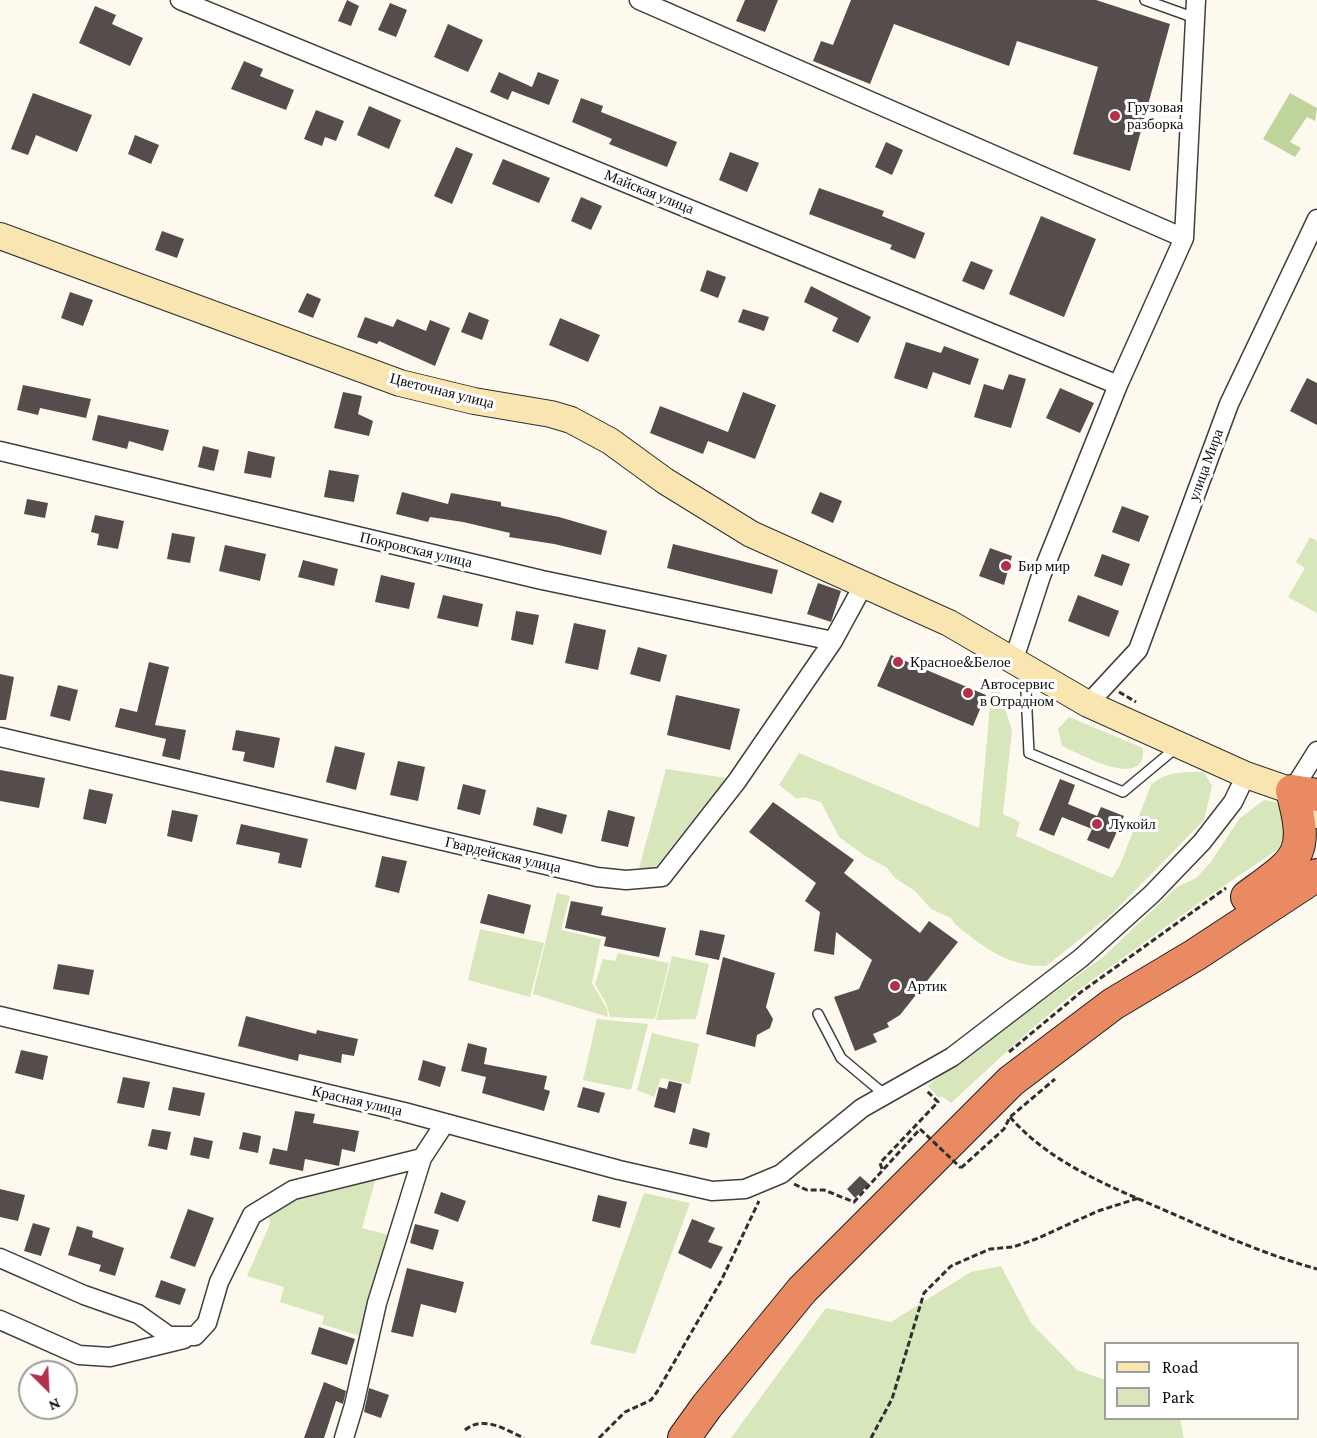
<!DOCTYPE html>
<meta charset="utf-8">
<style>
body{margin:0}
#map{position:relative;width:1317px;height:1438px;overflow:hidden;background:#fef9ef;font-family:"Crimson Pro",serif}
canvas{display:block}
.legend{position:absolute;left:1104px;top:1342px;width:195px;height:78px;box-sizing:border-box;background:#fff;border:2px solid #9e9e9e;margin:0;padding:8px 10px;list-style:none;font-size:18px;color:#0d0d0d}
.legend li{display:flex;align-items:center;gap:12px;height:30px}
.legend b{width:30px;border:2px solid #9e9e9e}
.north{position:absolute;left:18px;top:1360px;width:60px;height:60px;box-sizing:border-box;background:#fff;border:2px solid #9e9e9e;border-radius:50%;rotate:156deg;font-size:16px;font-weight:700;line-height:24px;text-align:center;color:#0d0d0d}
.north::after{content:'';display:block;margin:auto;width:21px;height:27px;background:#b3304b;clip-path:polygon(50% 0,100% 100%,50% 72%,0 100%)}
</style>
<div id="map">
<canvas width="1317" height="1438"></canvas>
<ul class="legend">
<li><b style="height:8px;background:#f9e5af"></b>Road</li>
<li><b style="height:16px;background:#d8e6bb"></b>Park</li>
</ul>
<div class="north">N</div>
</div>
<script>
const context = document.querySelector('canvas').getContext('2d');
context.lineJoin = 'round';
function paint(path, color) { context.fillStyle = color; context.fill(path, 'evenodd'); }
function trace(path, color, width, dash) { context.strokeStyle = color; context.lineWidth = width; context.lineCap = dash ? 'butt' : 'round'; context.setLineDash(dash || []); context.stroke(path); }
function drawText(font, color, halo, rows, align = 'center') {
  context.font = font + ' "Crimson Pro",serif'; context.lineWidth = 6; context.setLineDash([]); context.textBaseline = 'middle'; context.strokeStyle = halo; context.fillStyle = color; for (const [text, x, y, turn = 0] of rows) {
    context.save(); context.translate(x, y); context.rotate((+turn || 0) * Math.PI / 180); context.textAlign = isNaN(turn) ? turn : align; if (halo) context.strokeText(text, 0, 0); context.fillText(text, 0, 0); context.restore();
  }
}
const green = new Path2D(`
 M1310,537L1317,541V613L1288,597L1305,568L1296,562Z
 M992,684H997L1012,730L1003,814L1020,822L1016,836L1112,878L1120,865L1151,785C1165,771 1186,772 1204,772L1212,786L1204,820L1113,913L1046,966C1008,967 983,947 955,924L951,918L931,909L915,891L895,878L886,867L865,856L839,837L821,802L803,797L797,799L779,785L799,753L979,828Z
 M1069,717L1143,748C1147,792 1080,754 1062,746L1058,729Z
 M666,769L726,778L651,873L639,868Z
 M1264,800L1276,802L1282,811L1286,833L1280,848L1206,898L1074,993L1028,1032L951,1103L942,1096L939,1098L928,1086L939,1076L1103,957L1177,887L1196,878L1211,862L1239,819Z
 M557,893L570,896L561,930L601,939L592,983L607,1009L608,1017L533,994Z
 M480,929L544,943L530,997L468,980Z
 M618,953L669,963L655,1019L610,1017L607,1005L595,984L603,959L615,961Z
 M672,956L709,964L696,1019L656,1020Z
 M597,1019L648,1024L631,1090L583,1080Z
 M652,1033L699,1044L690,1084L661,1078L654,1097L637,1090Z
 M377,1174L362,1228L389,1235L375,1277L363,1337L322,1324L324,1316L280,1302L284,1287L247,1276L270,1224L268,1213L300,1195Z
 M644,1193L690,1203L635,1354L590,1344Z
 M1001,1266L1031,1323L1077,1370L1105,1380L1106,1418L1180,1419L1184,1438H731L826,1308L891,1322L971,1272Z`);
const forest = new Path2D(`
 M1290,93L1317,108L1315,121L1307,117L1290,142L1301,148L1295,157L1263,139Z`);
const building = new Path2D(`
 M347,0L359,6L351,26L338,21Z
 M745,0H778L765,32L736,21Z
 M851,0H1096L1170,24L1130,171L1073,154L1098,67L1017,41L1009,66L894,24L870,84L813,61L821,41L833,45Z
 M390,3L407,10L396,37L378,30Z
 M95,6L116,15L112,24L143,38L130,66L79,43Z
 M448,24L483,40L468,72L434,57Z
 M244,61L263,69L260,76L294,90L286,110L231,89Z
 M499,72L532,87L538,72L559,80L549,105L512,91L508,100L490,92Z
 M33,93L92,115L77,152L36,135L28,155L11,149Z
 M581,98L603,106L601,112L677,142L667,167L609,144L612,139L572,122Z
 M369,106L401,120L389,149L357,135Z
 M316,110L344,121L336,141L325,137L322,146L304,139Z
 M135,135L159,145L151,164L128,154Z
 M886,142L903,150L892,175L875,167Z
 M456,147L473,154L452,204L434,196Z
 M730,152L759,163L747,192L719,180Z
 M503,159L550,178L539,203L492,184Z
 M819,188L884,211L882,216L925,233L915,259L890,249L892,245L809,214Z
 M581,197L602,206L591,230L571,221Z
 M1041,216L1096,239L1064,317L1009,294Z
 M162,231L184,239L177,258L155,250Z
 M971,261L993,270L984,290L962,281Z
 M707,270L726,277L718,298L700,291Z
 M811,286L871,317L858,343L832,331L838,318L804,302Z
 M70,292L93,300L83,326L61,318Z
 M307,293L321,299L313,318L298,312Z
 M743,309L769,317L764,331L738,322Z
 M469,312L489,320L482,340L461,332Z
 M365,317L393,327L397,319L426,331L430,320L450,328L435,366L379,341L377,344L357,337Z
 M560,318L600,335L588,362L549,345Z
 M906,342L941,353L944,346L979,359L970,385L933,372L927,389L894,378Z
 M1009,374L1026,379L1011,428L974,417L984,384L1003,390Z
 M1307,378L1317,383V425L1290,411Z
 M23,385L91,399L86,418L40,408L38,415L17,410Z
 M1060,388L1094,403L1080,433L1046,418Z
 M343,392L362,396L358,414L373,421L369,436L334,428Z
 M743,392L776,405L755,459L708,441L703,454L650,433L660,406L728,432Z
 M98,415L169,430L163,451L129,441L127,449L92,440Z
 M203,446L219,450L214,471L198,467Z
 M248,451L275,457L271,478L244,473Z
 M329,470L359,475L354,502L324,497Z
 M402,492L448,504L451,493L484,499L501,502V506L559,517L607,531L601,555L554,544L509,537L510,533L463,522L430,517L428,522L396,514Z
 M820,492L842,501L833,523L811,513Z
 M27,499L48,503L45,518L24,514Z
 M1122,506L1149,516L1139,542L1112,532Z
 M95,515L124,521L118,549L97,545L99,534L91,532Z
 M172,533L195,537L190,563L167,559Z
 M673,544L778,570L772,594L667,568Z
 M225,545L266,554L260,581L219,571Z
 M990,548L1012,556L1004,585L979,576Z
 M1102,554L1130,564L1122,586L1094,576Z
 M303,560L338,569L334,586L298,577Z
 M381,575L415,583L409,609L375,602Z
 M818,583L841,591L831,622L807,614Z
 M443,595L483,604L478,627L437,618Z
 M1078,595L1119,611L1109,637L1068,621Z
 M516,611L539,615L533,645L511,640Z
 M574,623L606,630L598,670L565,663Z
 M638,647L667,655L660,682L630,674Z
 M891,655L986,695L973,726L877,686Z
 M149,662L169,667L155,725L186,730L180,760L162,756L166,739L115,727L120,708L137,712Z
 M0,674L14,677L6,720H0Z
 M58,685L78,690L70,721L50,716Z
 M676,695L740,709L730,750L667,735Z
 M236,730L280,738L274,768L243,761L245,752L232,750Z
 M335,746L365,753L356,790L326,782Z
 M398,761L425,767L418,801L390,795Z
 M0,770L45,778L39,808L0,801Z
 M1060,779L1075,785L1068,804L1097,816L1101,807L1124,816L1109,849L1087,840L1092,829L1062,817L1054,836L1039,830Z
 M463,784L486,790L480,815L457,809Z
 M89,789L113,794L106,824L83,819Z
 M773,802L854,860L844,873L920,933L929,921L958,942L900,1015L887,1023L889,1027L873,1034L877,1042L855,1051L834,997L859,989L872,960L836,932L834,955L814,951L820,912L805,901L816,883L749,832Z
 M537,807L567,815L562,834L533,825Z
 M172,810L198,815L192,842L167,836Z
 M608,810L635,817L628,847L601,841Z
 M241,824L308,839L301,868L278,863L280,853L236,844Z
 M382,856L407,861L399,893L375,887Z
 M488,894L531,905L524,934L480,923Z
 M571,901L603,907L601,915L666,928L659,957L604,946L606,937L565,928Z
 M700,930L725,935L719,960L695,955Z
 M723,957L775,973L766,1007L773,1019L770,1028L757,1035L755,1047L706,1034Z
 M58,964L94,970L89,995L53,989Z
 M246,1016L316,1034L317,1030L358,1039L354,1056L342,1054L341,1063L299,1054L298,1061L238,1046Z
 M468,1043L487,1048L484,1064L547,1076L544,1089L550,1091L544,1111L482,1093L486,1077L461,1071Z
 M21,1050L48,1056L43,1080L15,1073Z
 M423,1060L446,1067L440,1087L418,1080Z
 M123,1077L150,1082L144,1108L117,1103Z
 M669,1081L682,1084L675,1113L654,1107L659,1087L667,1089Z
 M173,1087L205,1093L200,1116L168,1110Z
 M583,1087L605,1093L599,1113L577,1107Z
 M295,1111L315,1114L313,1123L359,1131L355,1152L342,1149L339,1166L305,1159L303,1171L269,1164L273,1148L287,1151Z
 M693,1128L710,1133L707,1148L689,1144Z
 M152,1129L171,1132L167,1150L148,1146Z
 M243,1132L261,1136L258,1153L239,1149Z
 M194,1137L213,1141L209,1159L190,1155Z
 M860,1176L869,1184L855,1198L847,1189Z
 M0,1189L25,1195L18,1221L0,1217Z
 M441,1192L466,1201L458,1222L434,1213Z
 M598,1195L627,1202L620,1228L592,1221Z
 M188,1209L214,1218L195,1267L170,1258Z
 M692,1219L715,1228L708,1242L723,1247L711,1269L678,1253Z
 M33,1223L50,1228L41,1256L24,1251Z
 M415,1224L439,1230L433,1250L410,1243Z
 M77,1226L93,1231L92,1237L124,1248L115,1276L99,1271L101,1265L68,1255Z
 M407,1268L464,1282L456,1313L421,1304L413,1337L391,1332Z
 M161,1280L186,1289L180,1305L155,1297Z
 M319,1327L355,1339L347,1365L311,1354Z
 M324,1382L346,1391L343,1404L336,1401L324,1438H304Z
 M369,1388L389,1395L381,1418L364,1412Z`);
const path = new Path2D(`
 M1119,692L1136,702
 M1009,1052L1081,992L1226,888
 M1010,1117C1052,1165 1114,1188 1171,1213C1219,1234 1267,1255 1317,1269
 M961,1168L1004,1129L1010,1117L1055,1079
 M882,1169L880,1163L938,1102L927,1091
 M794,1184L807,1190H824L854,1202L920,1129
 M465,1430C484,1415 504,1429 524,1438
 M599,1438L625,1412L651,1400L657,1392L721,1281L759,1201
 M871,1438L892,1399L924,1293L951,1266L990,1249L1013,1247L1036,1239L1098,1211L1139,1198`);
const lane = new Path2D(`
 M1145,0L1195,18
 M1025,671L1029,753L1123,792L1177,747
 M818,1014L841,1058L884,1094`);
const street = new Path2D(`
 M180,0L1118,385
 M639,0L1184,238L1118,385L1041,576L1014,659
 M1184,238L1196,0
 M0,451L542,580L833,641
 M1088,704L1138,650L1229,404L1317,219
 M0,737L597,877L626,880L662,877L737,781L833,641L864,584
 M1292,791L1317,751
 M0,1016L404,1112L619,1170L712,1191L745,1189L781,1174L862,1108L952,1057L1081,958L1152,894L1202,842L1233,802L1246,775
 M0,1258L84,1295L138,1314L169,1336H195L207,1323L219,1282L252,1215L293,1190L422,1158L445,1123
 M0,1320L79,1355L110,1357L184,1339
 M344,1438L354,1405L377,1303L422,1158`);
const secondary = new Path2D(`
 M0,236L400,383L474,401L551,414L571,420L610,441L665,481L751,534L949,623L1088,704L1246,775L1292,791L1317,815`);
const highway = new Path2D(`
 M1247,897C1298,859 1310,856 1292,791L1317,795
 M684,1438L707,1406L802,1290L1011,1081L1113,1004L1195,955L1317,875`);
const pathBridge = new Path2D(`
 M920,1129L961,1168`);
const markers = [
 [1115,116,6,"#b3304b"],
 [1006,566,6,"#b3304b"],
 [898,662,6,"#b3304b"],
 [968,693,6,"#b3304b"],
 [1097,824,6,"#b3304b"],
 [895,986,6,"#b3304b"]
];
const poiNames = [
 ["Грузовая",1127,107],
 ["разборка",1127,124],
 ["Бир мир",1018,566],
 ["Красное&Белое",910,662],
 ["Автосервис",980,684],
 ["в Отрадном",980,701],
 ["Лукойл",1109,824],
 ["Артик",907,986]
];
const streetNames = [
 ["Майская улица",649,192,22],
 ["Цветочная улица",442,391,14],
 ["улица Мира",1206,465,-70],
 ["Покровская улица",416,550,13],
 ["Гвардейская улица",503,855,13],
 ["Красная улица",357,1101,13]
];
paint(green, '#d8e6bb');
paint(forest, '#bfd59c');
paint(building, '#554d4b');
trace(lane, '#404040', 12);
trace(street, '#404040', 21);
trace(secondary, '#2f2f2f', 28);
trace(highway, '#1e1e1e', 34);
trace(path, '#2f2f2f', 3, [6, 3]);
trace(lane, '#fff', 9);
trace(street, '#fff', 18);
trace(secondary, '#f9e5af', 26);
trace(highway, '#e98a62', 32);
trace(pathBridge, '#2f2f2f', 3, [6, 3]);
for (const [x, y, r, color] of markers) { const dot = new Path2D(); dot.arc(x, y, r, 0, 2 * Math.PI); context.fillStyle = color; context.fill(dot); trace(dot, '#fff', 2); }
drawText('15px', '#0d0d0d', '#fff', poiNames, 'left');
drawText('15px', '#0d0d0d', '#fff', streetNames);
</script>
